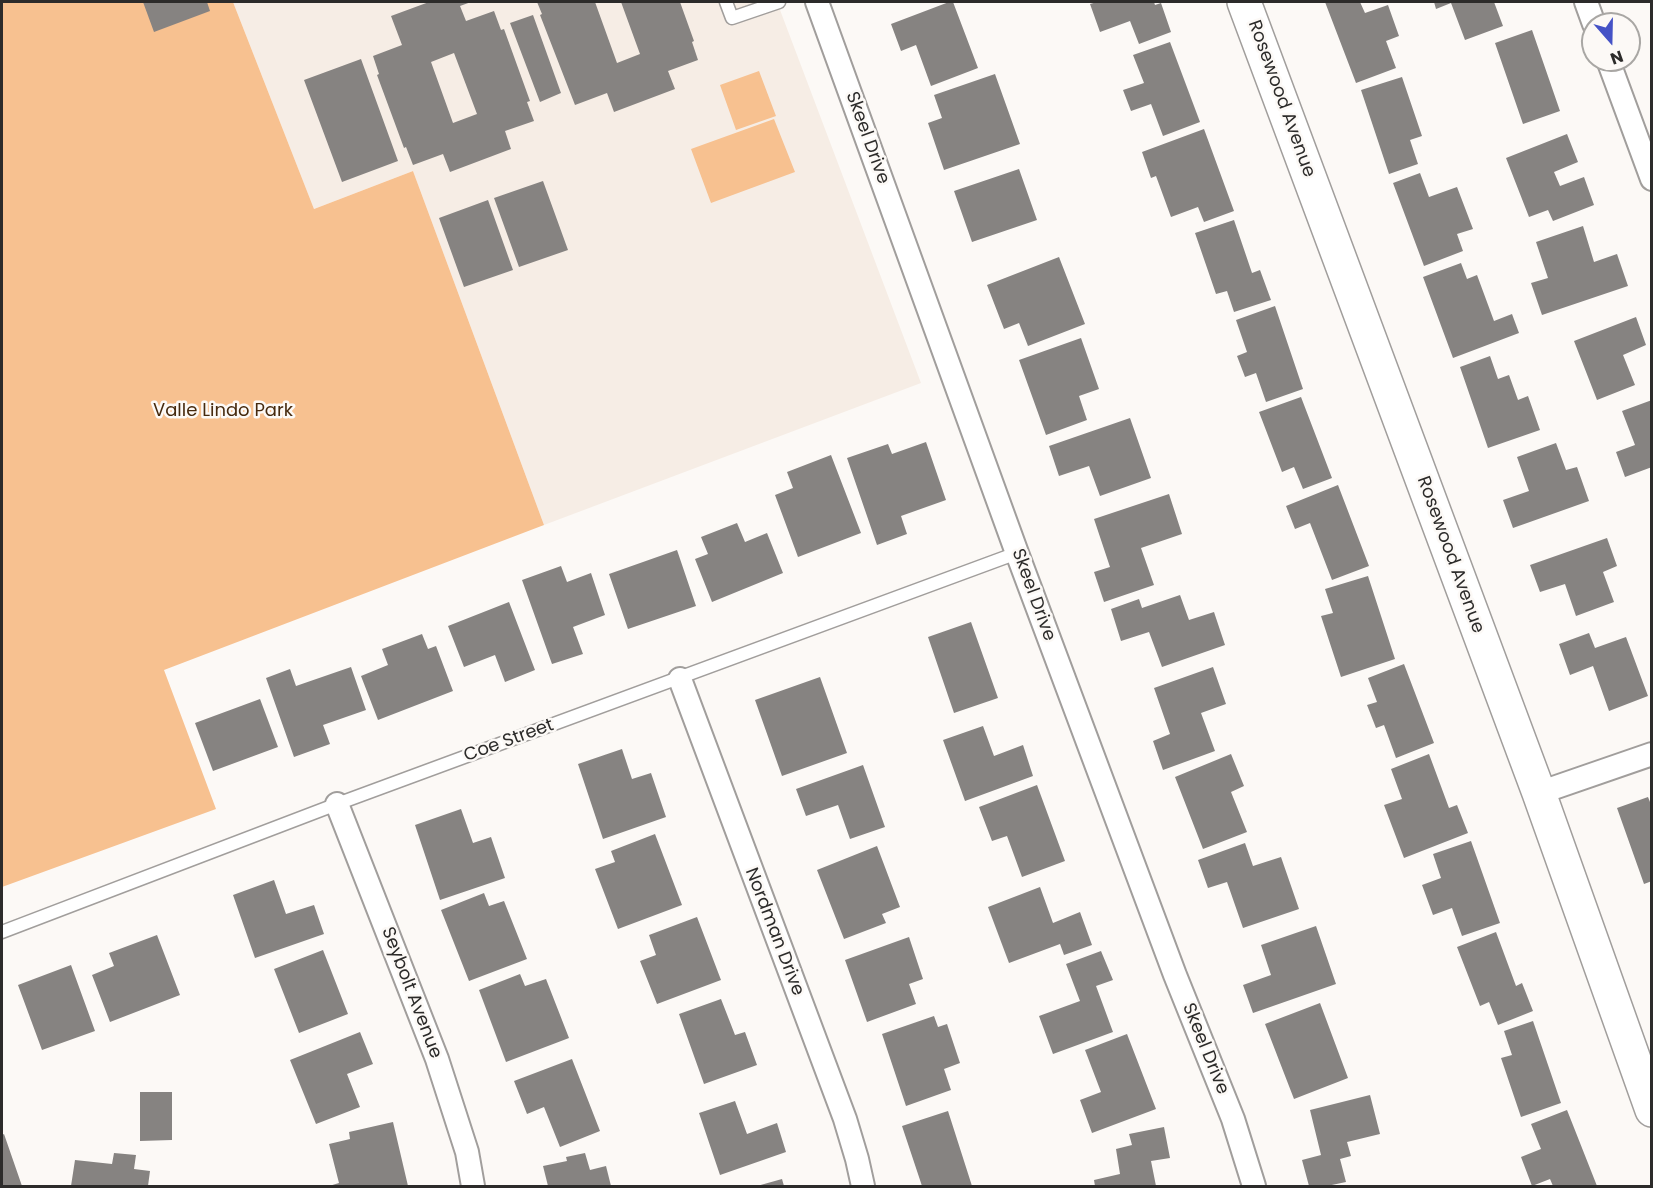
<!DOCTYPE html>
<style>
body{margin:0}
#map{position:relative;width:1653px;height:1188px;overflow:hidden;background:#fcf9f6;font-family:Poppins,sans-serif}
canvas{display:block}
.frame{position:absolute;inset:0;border:3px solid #2c2b2a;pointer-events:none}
.north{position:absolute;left:1581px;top:12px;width:60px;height:60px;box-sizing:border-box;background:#fcf9f6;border:2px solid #a9a7a4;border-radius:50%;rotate:160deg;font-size:16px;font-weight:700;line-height:24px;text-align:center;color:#2c2b2a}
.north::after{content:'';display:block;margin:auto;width:21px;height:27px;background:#4552c6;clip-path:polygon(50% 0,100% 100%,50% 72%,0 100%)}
</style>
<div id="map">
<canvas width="1653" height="1188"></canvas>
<div class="frame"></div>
<div class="north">N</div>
</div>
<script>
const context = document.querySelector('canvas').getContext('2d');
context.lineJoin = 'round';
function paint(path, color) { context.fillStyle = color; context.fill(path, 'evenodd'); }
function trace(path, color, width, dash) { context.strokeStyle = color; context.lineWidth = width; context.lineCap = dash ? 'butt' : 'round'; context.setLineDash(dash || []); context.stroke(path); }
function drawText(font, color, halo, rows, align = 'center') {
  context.font = font + ' Poppins,sans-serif'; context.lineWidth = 5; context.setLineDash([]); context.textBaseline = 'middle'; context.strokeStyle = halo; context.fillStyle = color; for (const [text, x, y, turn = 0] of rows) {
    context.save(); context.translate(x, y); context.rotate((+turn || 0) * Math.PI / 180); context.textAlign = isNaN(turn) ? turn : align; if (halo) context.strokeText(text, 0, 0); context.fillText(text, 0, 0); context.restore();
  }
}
const built = new Path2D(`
 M233,2H777L921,383L544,525L413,171L314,209Z`);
const green = new Path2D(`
 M2,2H233L314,209L413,171L544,525L164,670L216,809L2,887Z
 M759,71L776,116L736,130L720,85Z
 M774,119L795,172L711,203L691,149Z`);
const building = new Path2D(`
 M143,2H207L210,11L154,32Z
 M429,2H471L460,6L466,21L494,11L501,30L504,29L530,101L527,102L534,121L505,131L511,149L450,172L443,154L413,165L406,147L404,148L377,75L379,74L373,56L402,45L391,16ZM454,53L477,114L453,123L431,62Z
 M537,2H595L617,63L640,54L621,2H680L694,41L692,42L698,60L668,71L675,89L614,112L607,93L575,105L540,15L542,14Z
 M949,2H953L978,68L931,86L916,45L901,51L891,24Z
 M1097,2H1154L1155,5L1161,3L1171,32L1139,44L1130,21L1100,32L1090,4Z
 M1325,2H1360L1365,13L1388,5L1399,36L1386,41L1396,68L1356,83Z
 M1434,2H1494L1503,26L1465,40L1451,3L1436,9Z
 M533,15L561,93L540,102L510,23Z
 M1532,30L1560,111L1523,124L1495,43Z
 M1170,42L1200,122L1163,136L1151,104L1131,111L1123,90L1144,83L1133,55Z
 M361,59L398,161L342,182L304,80Z
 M995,74L1020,144L944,170L928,123L942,118L934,95Z
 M1402,77L1422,136L1410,140L1418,164L1389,174L1361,90Z
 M1204,129L1234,211L1204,222L1198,207L1171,217L1156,176L1151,178L1142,152Z
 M1567,134L1578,162L1554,172L1560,186L1584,177L1594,205L1553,221L1548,210L1529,217L1506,158Z
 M1019,169L1037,220L972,242L954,191Z
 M1420,173L1429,197L1457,187L1473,229L1457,234L1463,251L1424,266L1393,183Z
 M543,181L568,250L519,267L494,198Z
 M488,200L513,270L464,287L439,218Z
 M1234,220L1252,273L1260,270L1271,300L1234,312L1227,291L1216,294L1195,233Z
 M1583,226L1594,262L1617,254L1628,286L1542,315L1531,283L1548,278L1536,242Z
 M1059,257L1085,324L1028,346L1019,323L1004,329L987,285Z
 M1461,263L1467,279L1477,275L1494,321L1512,314L1519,333L1453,358L1423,277Z
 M1275,306L1303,389L1266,402L1256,373L1245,377L1237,356L1247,352L1236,320Z
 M1636,317L1646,345L1623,355L1635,385L1597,400L1574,341Z
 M1081,338L1099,389L1079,396L1087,420L1046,435L1019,360Z
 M1490,356L1498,379L1509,375L1518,400L1528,396L1540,430L1488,448L1460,367Z
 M1301,397L1332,478L1303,489L1294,467L1282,472L1259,412Z
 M1652,400V467L1625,477L1616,452L1635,445L1622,411Z
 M1130,418L1151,478L1100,496L1089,466L1059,476L1049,446Z
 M926,442L946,500L901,516L907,534L877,545L847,458L888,444L892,454Z
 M1556,443L1566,470L1577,467L1589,501L1513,528L1503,500L1529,491L1517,457Z
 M831,455L861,533L798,557L775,495L793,488L787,472Z
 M1338,485L1369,566L1332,580L1310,523L1295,529L1286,506Z
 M1169,494L1182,534L1141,548L1154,585L1104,602L1094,572L1110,567L1094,519Z
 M737,523L745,542L767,533L783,573L712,602L695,559L708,554L701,537Z
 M1607,538L1617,566L1603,572L1614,602L1576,616L1565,584L1540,592L1530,565Z
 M677,550L696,606L628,629L609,574Z
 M561,566L567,582L591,573L605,615L573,627L583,654L552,664L522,580Z
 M1368,576L1395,659L1341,677L1321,616L1333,613L1325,589Z
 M1180,595L1189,620L1214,612L1225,645L1162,667L1149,632L1121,641L1111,609L1139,599L1142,608Z
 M509,602L535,670L505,682L495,655L464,667L448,626Z
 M971,622L998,698L954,713L928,637Z
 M1589,633L1595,648L1626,637L1648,696L1609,711L1593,666L1570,675L1559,644Z
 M422,634L428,649L436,646L453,691L378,720L361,676L388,665L382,649Z
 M1404,664L1434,743L1396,758L1384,725L1376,728L1367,705L1377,702L1368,678Z
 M351,667L366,710L323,725L330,744L294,757L266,678L290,669L296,686Z
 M1213,667L1226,704L1201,713L1215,751L1163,770L1153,741L1170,734L1154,688Z
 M820,677L847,753L782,776L755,700Z
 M260,699L278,747L213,771L195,723Z
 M983,726L994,756L1023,745L1033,776L965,801L943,740Z
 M622,749L632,779L651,773L666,817L603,839L578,764Z
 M1231,754L1244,786L1231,792L1247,832L1203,849L1175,777Z
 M1429,754L1449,808L1457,805L1468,833L1404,858L1384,805L1402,799L1391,769Z
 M863,765L885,827L850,839L838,805L806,816L796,789Z
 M1037,785L1065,861L1022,877L1007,836L992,841L979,807Z
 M1648,797L1652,807V881L1644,884L1617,808Z
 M461,809L473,843L491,837L505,878L440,900L415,825Z
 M655,834L682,905L618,929L595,869L615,862L611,851Z
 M1471,841L1500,923L1462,936L1452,908L1433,915L1422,885L1441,878L1433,854Z
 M1245,843L1253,866L1281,857L1299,909L1243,928L1227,882L1208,888L1198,860Z
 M877,846L900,907L882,914L886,923L844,939L817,870Z
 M274,880L286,914L314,905L324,934L255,958L233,895Z
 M1040,887L1053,923L1080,912L1092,945L1064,955L1060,944L1009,963L988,907Z
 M484,893L489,906L504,901L527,959L469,981L441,910Z
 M697,917L721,980L657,1004L640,961L656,955L649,935Z
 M1316,926L1336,984L1253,1013L1243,985L1271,975L1261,945Z
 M1496,932L1516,986L1522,983L1533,1011L1498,1025L1489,1002L1480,1006L1457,947Z
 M157,935L180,995L110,1022L92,975L114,966L109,953Z
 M909,937L923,979L909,984L916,1004L867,1022L845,960Z
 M323,950L348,1014L299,1033L274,969Z
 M1101,951L1113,980L1096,986L1113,1032L1053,1054L1039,1016L1080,1001L1066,964Z
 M71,965L95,1031L42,1050L18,985Z
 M520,974L525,986L546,979L569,1038L506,1062L479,990Z
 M721,999L735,1035L745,1032L757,1065L704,1084L679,1014Z
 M1320,1003L1348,1078L1294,1099L1265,1024Z
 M934,1016L938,1027L947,1024L960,1063L944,1069L951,1090L906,1106L882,1034Z
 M1533,1021L1561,1103L1521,1117L1501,1058L1512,1055L1504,1031Z
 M360,1032L373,1064L347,1074L360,1107L316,1124L290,1060Z
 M1127,1034L1156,1109L1092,1133L1080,1100L1101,1092L1085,1050Z
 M572,1059L600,1131L560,1147L544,1107L527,1114L514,1081Z
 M140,1092H172V1140L140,1141Z
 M1370,1095L1380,1134L1347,1142L1351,1156L1340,1159L1346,1182L1327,1186H1309L1302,1160L1321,1155L1310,1110Z
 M735,1101L747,1134L777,1123L786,1152L720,1175L699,1113Z
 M1567,1110L1597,1186H1553L1550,1179L1532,1186L1521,1157L1541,1149L1531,1124Z
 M948,1111L972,1186H922L902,1126Z
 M393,1122L408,1186H329L339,1183L329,1144L350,1139L349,1132Z
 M1164,1127L1170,1158L1151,1161L1156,1186H1095L1094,1180L1120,1174L1116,1149L1132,1145L1129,1134Z
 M4,1134L22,1186H2V1135Z
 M114,1153L136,1155L134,1169L150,1171L148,1186H71L75,1160L112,1164Z
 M585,1153L590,1170L606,1166L611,1186H548L543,1166L567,1161L566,1157Z
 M782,1179L784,1186H757Z`);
const lane = new Path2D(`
 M726,2L732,18L779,2
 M2,932L337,804L1017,553`);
const street = new Path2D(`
 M817,2L1017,553L1175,975L1233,1119L1254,1186
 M1586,2L1594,24
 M1608,60L1652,179
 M680,679L845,1119L857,1159L863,1186
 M1539,793L1652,754
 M337,804L437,1059L467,1152L473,1186`);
const secondary = new Path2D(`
 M1244,2L1539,793L1652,1110`);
const streetNames = [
 ["Rosewood Avenue",1281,99,70],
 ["Skeel Drive",867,138,70],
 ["Rosewood Avenue",1450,555,70],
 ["Skeel Drive",1033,595,70],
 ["Coe Street",509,741,-20],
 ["Nordman Drive",774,932,69],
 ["Seybolt Avenue",411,993,69],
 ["Skeel Drive",1205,1049,68]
];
const parkNames = [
 ["Valle Lindo Park",223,411]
];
paint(built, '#f6ede5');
paint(green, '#f7c190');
paint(building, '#868381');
trace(lane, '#a19e9c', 15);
trace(street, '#a19e9c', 26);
trace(secondary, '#a19e9c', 36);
trace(lane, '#fff', 12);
trace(street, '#fff', 22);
trace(secondary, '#fff', 33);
drawText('18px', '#2c2b2a', '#fcf9f6', streetNames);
drawText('18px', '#462a0e', '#fcf9f6', parkNames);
</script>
